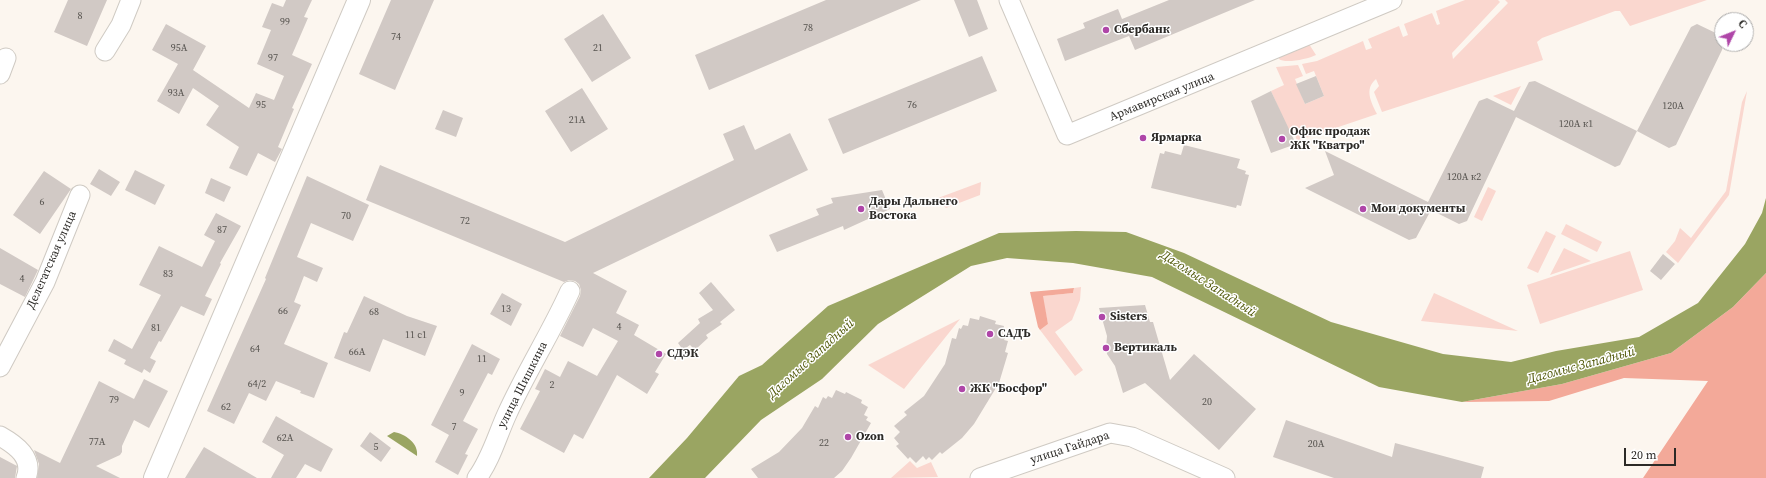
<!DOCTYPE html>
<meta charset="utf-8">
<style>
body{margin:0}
#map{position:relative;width:1766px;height:478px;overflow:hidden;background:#fcf6ef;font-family:"Source Serif 4",serif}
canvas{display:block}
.north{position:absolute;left:1714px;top:12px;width:40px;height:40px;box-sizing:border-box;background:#fff;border:1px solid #abaaa9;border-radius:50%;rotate:47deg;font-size:11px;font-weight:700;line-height:16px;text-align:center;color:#2c2a27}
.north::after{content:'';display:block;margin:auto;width:14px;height:18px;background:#af46a8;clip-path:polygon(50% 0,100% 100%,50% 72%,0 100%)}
.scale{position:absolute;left:1624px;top:448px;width:52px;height:18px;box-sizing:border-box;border:2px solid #2c2a27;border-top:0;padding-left:5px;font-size:12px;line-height:14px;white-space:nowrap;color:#2c2a27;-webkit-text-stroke:3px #fff;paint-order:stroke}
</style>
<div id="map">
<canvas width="1766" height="478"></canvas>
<div class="north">С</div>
<div class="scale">20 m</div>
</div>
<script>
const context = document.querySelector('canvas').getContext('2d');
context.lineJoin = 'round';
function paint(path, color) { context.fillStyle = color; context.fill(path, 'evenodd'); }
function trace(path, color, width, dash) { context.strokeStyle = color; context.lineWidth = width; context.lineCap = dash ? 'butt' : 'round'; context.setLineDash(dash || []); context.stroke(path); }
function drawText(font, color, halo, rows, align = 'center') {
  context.font = font + ' "Source Serif 4",serif'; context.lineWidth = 3; context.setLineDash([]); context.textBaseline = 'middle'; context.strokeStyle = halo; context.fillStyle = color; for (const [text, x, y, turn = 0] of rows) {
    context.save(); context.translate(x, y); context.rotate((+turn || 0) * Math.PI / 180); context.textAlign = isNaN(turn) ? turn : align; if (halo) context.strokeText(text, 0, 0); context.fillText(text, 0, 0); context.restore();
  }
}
const green = new Path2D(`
 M1465,0H1498L1500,2L1452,53L1453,59L1508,3L1505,0H1707L1630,26L1620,11H1615L1542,38L1537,42L1543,60L1382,112L1374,92L1379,86L1376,79C1364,89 1371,102 1377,114L1297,141L1293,128L1266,138L1258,120L1279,109L1271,91L1284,85L1276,67L1298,65L1303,76L1295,79L1305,104L1324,96L1314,71L1306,74L1302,64L1317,61L1363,41L1366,50L1372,48L1368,39L1399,26L1403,37L1408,35L1404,24L1432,13L1437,25L1440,24L1436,11Z
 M1309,44L1316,55C1308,59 1285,64 1279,59L1280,56Z
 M1521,86L1511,105L1493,96Z
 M1747,91L1729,195L1678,263L1666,252L1675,241L1680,228L1691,238L1726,191L1742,102Z
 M981,182L980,195L946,208L940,202L938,198Z
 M1488,187L1496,191L1482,221L1474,217Z
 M1566,224L1602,242L1597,252L1561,234Z
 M1546,231L1556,236L1538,273L1527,268Z
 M1564,248L1591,261L1550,275Z
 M1630,251L1643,290L1540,324L1527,285Z
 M1081,287L1080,300L1072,320L1055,332L1083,370L1075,376L1040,330L1048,324L1042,296L1073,293L1074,288Z
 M1434,293L1518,331L1421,321Z
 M960,319L904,389L868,365Z
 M910,461L917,468L931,462L938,477L891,478Z`);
const forest = new Path2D(`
 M1766,273V478H1643L1708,381L1624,378L1549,401L1462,402L1562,384L1671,353L1733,307Z
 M1074,288L1073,293L1043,296L1048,324L1040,330L1038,327L1030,292Z`);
const water = new Path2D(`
 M1766,198V273L1733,307L1671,353L1562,384L1462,402L1379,387L1152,277L1073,263L1007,258L971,266L878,324L822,379L761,420L705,478H649L687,438L739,376L762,365L828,306L999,233L1076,231L1126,232L1184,253L1331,322L1443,354L1511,362L1556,351L1639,337L1698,303L1745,244L1762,213Z
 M394,432C405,434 419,443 417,456L387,436Z`);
const building = new Path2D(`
 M68,0H107L87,46L54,32Z
 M286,0H312L304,17L308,18L292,55L312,64L292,108L294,109L278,147L282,149L275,162L258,153L247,176L229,168L239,147L206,125L219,106L193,88L179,114L157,101L178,64L152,50L166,24L206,46L193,70L249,108L256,93L274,100L284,76L257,64L271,30L262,27L272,3L283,7Z
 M391,0H434L395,90L359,74Z
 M826,0H921L709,90L695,55Z
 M954,0H977L988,29L969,37Z
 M1169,0H1255L1135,50L1129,36L1065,61L1057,39L1085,28L1083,23L1118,9L1122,19Z
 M603,14L631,58L592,82L564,39Z
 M1697,24L1722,36V50L1676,145L1669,148L1637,131L1691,27Z
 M982,56L997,91L843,154L828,119Z
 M1316,76L1324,96L1305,104L1296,84Z
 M1535,81L1637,131L1620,165L1615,167L1516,117L1467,221L1459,224L1431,210L1416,238L1409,240L1305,188L1334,175L1325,151L1428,202L1479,101L1487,98L1514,111L1529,82Z
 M582,88L608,129L571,152L545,111Z
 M1271,91L1296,144L1271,153L1251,101Z
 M443,110L463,118L456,137L435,129Z
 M744,125L755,150L790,133L808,170L593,273L627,291L616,313L639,325L634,335L666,354L655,372L659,374L647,394L617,375L583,439L574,434L564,453L520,429L540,391L535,389L545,369L560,377L568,361L597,376L618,341L593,328L583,347L560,336L580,296L581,290L579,284L575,281L569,280L564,282L366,200L380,165L565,242L734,160L723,134Z
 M1184,145L1240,159L1237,168L1246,171L1245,174L1249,175L1241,206L1237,205L1236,208L1151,188L1160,153L1164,154L1165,151L1181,155Z
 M99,169L120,182L111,196L90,184Z
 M135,170L165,185L155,205L125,190Z
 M44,171L71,189L40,234L13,215Z
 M307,176L369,205L353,241L311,223L297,257L323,268L317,282L304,276L294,302L301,305L284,344L328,363L314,398L300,393L301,391L276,381L266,401L249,393L234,424L207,411L266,279L265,278Z
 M211,178L231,187L224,202L205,193Z
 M882,190L890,209L844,230L843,226L777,252L769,235L819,215L816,209L833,203L831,198Z
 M216,213L241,226L220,263L221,264L205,296L212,299L204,316L181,306L161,342L159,341L150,358L156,361L150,373L144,369L142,373L124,364L126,360L108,351L114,339L132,349L161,295L139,285L159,246L202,267L215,241L204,235Z
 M0,248L38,270L25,297L0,284Z
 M1663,254L1675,264L1661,280L1650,271Z
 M711,282L735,310L720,322L722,324L706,335L708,338L695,350L690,345L683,350L678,343L700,323L698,319L713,310L699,293Z
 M502,293L522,304L511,326L490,314Z
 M364,296L407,316L437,326L425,356L383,339L370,372L334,358L344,332L347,333Z
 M1145,305L1150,322H1153L1170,380L1194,354L1256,409L1219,450L1145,383L1123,393L1115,366L1107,354L1106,348L1107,336L1099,308Z
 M980,316L996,321L995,324L1004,326L1002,335L1006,336L1004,340L1008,341L1005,352L1008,353L999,383L974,424L962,438L942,454L940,452L932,460L929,457L926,460L923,456L916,463L910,457L908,459L896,446L899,444L894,438L900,432L894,426L907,415L904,412L924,396L945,364L952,338L956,339L959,328L961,329L963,325L968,326L970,318L979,320Z
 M472,344L500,359L492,375L488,373L463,421L478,429L465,454L468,455L458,475L435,462L449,435L431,425Z
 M144,379L168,391L149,428L134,420L122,446V452L120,455L96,466L120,478H37L39,464L34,450L60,463L99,381L134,399Z
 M836,390L845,394L846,392L862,400L861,403L868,407L864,415L868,417L866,420L871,423L851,458L842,471L834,478H758L751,469L779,452L802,428L815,406L818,408L823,397L826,399L828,396L832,398Z
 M276,416L333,449L321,472L305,464L296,478H271L284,455L262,442Z
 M1286,420L1392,457L1395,443L1484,467L1481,478H1334L1273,457Z
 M370,432L391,448L381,462L360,446Z
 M204,447L257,478H185Z
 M0,457L17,466L15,478H0Z`);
const street = new Path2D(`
 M1009,0L1067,135L1392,0
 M105,51L121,25L131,0
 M0,74L6,58
 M0,367L45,282L80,195
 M0,436C16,445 34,458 26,478
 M477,478C491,459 497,436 507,414C526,372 551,333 570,291
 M980,478L1110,433L1132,437L1225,478`);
const secondary = new Path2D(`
 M155,478L359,0`);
const markers = [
 [1106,30,4,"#af46a8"],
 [1143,138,4,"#af46a8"],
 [1282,139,4,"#af46a8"],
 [861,209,4,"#af46a8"],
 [1363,209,4,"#af46a8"],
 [1102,317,4,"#af46a8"],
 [990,334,4,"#af46a8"],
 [1106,348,4,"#af46a8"],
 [659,354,4,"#af46a8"],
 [962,389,4,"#af46a8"],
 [848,437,4,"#af46a8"]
];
const numberNames = [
 ["8",80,16],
 ["99",285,22],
 ["78",808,28],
 ["74",396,37],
 ["95А",179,48],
 ["21",598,48],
 ["97",273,58],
 ["93А",176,93],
 ["95",261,105],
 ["76",912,105],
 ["120А",1673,106],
 ["21А",577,120],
 ["120А к1",1576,124],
 ["120А к2",1464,177],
 ["6",42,202],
 ["70",346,216],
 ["72",465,221],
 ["87",222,230],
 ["83",168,274],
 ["4",22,279],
 ["13",506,309],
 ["66",283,311],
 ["68",374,312],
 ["4",619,327],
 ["81",156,328],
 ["11 с1",416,335],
 ["64",255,349],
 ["66А",357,352],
 ["11",482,359],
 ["64/2",257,384],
 ["2",552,385],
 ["9",462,393],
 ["79",114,400],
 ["20",1207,402],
 ["62",226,407],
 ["7",454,427],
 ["62А",285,438],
 ["77А",97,442],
 ["22",824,443],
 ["20А",1316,444],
 ["5",376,447]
];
const poiNames = [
 ["Сбербанк",1114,30],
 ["Офис продаж",1290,132],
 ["ЖК \"Кватро\"",1290,146],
 ["Ярмарка",1151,138],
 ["Дары Дальнего",869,202],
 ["Востока",869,216],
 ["Мои документы",1371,209],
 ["Sisters",1110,317],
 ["САДЪ",998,334],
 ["Вертикаль",1114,348],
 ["СДЭК",667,354],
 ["ЖК \"Босфор\"",970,389],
 ["Ozon",856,437]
];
const streetNames = [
 ["Армавирская улица",1162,97,-22],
 ["Делегатская улица",52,260,-66],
 ["улица Шишкина",523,385,-63],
 ["улица Гайдара",1070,448,-18]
];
const waterNames = [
 ["Дагомыс Западный",1208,284,33],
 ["Дагомыс Западный",811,359,-42],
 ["Дагомыс Западный",1581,366,-15]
];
paint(green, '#fad7cf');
paint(forest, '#f3a999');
paint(water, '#9aa562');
paint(building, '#d1c9c5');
trace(street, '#cfcac3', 21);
trace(secondary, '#cfcac3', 24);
trace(street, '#fff', 19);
trace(secondary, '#fff', 22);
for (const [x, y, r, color] of markers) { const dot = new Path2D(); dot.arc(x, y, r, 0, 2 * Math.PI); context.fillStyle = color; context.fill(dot); trace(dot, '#fff', 1.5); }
drawText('10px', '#55524e', null, numberNames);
drawText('bold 12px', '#2c2a27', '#fff', poiNames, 'left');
drawText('12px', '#2c2a27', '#fff', streetNames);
drawText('italic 13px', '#505808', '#fff', waterNames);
</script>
